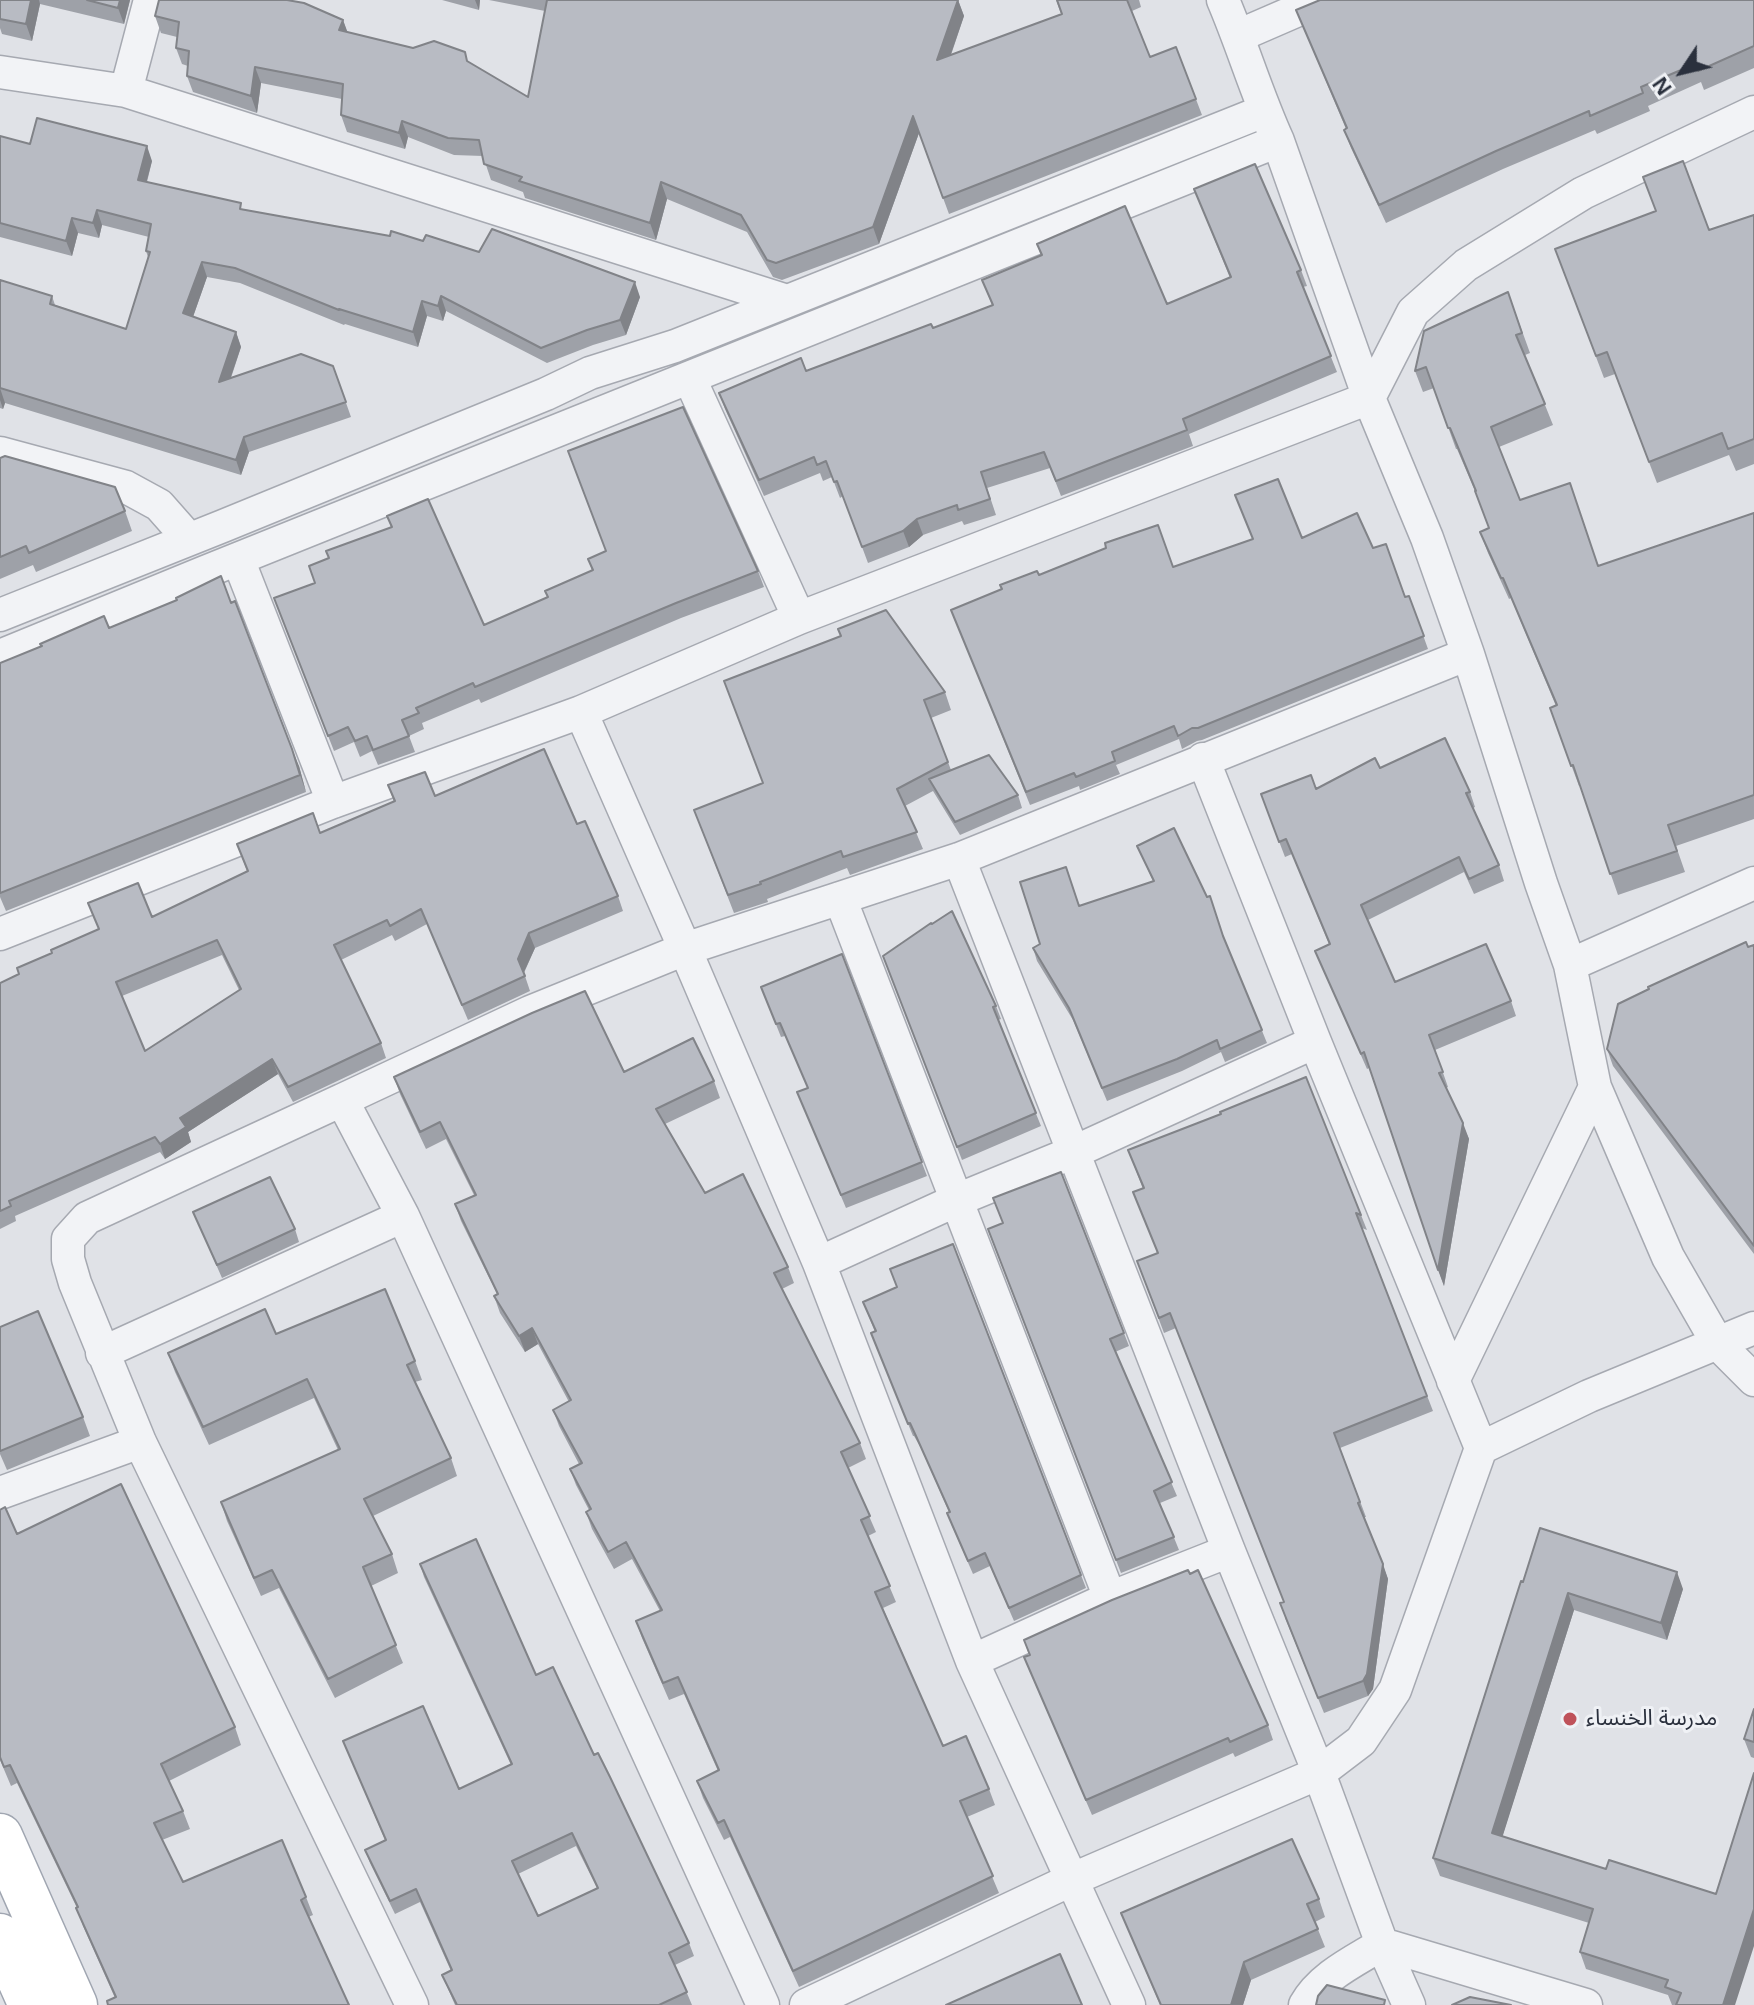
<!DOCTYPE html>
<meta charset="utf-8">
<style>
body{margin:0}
#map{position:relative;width:1754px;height:2005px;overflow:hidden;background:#e0e2e7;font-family:Helvetica,sans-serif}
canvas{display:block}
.north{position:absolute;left:1642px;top:32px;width:80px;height:80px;-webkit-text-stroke:6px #eff1f5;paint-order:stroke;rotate:235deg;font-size:22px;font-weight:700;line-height:32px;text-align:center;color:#2a303d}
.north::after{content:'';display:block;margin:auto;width:28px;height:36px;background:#2a303d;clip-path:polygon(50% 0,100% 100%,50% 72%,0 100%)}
</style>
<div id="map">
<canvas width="1754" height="2005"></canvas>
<div class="north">N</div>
</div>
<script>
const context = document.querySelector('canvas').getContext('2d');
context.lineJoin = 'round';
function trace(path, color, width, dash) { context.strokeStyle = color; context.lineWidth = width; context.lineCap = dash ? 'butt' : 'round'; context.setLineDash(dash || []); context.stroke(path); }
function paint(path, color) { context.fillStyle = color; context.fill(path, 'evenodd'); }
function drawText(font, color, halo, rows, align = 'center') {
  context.font = font + ' Helvetica,"Noto Sans Arabic",sans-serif'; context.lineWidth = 6; context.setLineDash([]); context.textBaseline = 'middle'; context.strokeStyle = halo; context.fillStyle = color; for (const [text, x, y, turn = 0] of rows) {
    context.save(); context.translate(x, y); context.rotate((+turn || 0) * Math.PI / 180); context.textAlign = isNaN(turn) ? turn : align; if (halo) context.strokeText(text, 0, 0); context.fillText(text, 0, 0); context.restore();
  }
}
const street = new Path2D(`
 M1223,0C1243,47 1257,95 1278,141L1369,398L1427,538L1468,654L1541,883L1570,965L1595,1087L1668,1257L1718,1344L1754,1380
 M1238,36L1321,0
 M0,72L126,91L787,301
 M126,91L150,0
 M690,379L799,618
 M0,453L126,487L159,505L189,539
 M238,559L333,802
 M0,615L223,526L546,394L590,373L675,346L1264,111
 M0,656L205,572L1278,141
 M581,712L685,949L819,1263L972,1661L1129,2005
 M1203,759L1315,1042L1481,1448
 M959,859L1229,1551L1319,1773L1382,1944L1409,2005
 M840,898L1110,1598
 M0,934L333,802L581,712L799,618L1369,398L1413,312L1466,265L1583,193L1754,112
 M1570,965L1754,883
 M342,1100L530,1012L685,949L959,859L1468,654
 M819,1263L957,1200L1074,1152L1315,1042
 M102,1353L403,1216
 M1453,1381L1595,1087
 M0,1493L140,1442
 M972,1661L1110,1598L1229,1551
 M412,2005L140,1442L75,1283L68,1259V1239L87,1218L342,1100L403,1216L763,2005
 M806,2005L1073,1879L1319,1773L1361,1741L1395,1690L1481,1448L1589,1396L1754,1328
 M1305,2005C1321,1976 1355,1961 1382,1944L1586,2005`);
const primary = new Path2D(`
 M0,1836L75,2005
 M0,1936L31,2005`);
const wall = new Path2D(`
 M0,0H130L124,24L40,4L32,41L2,34L0,28Z
 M442,0H480L479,10Z
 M489,0H958L964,16L951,55L1061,14L1056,0H1139L1141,7L1132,11L1150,57L1176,47L1202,115L949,214L919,133L879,244L782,280L773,277L747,232L667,199L656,240L525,198L523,192L491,180L483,156L454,155L408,137L405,149L347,132L341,115L342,99L261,83L257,113L193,92L187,76L188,66L182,64L176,48L177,37L161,33L155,16L343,20L347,32L469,62L528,97L545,11Z
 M1754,0V68L1704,90L1701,82L1648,106L1650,111L1597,134L1595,130L1503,169L1386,223L1351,148L1344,130L1346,129L1296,10Z
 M0,136L30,144L152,161L147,182L243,210L479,252L640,297L626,335L593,345L547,363L446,311L443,321L427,316L418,347L345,324L344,325L240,283L207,277L193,317L236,332L241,347L231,378L333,366L351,417L249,452L241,475L5,403L3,409L0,408V280L52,296L55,305L126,329L148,257L146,251L149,237L102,225L99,238L78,233L72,256L0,237Z
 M1194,189L1301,270L1307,286L1303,287L1337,372L1189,434L1193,446L1061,496L1050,468L987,488L996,515L964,525L962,521L923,535L909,547L868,563L843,496L840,498L832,477L823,481L820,473L764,496L725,409L719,393L806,371L933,328L992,305L982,280L1041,256L1037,244L1167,304L1230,278Z
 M1754,215V464L1736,471L1729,455L1657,483L1615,374L1604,378L1555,249L1709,230Z
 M1508,292L1530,353L1525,355L1553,425L1499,447L1520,500L1599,566L1754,513V819L1676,846L1685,872L1618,895L1580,786H1579L1550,708L1556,706L1511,598L1509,599L1488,553L1480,532L1489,528L1475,491L1457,449H1456L1434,388L1423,392L1415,371Z
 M0,458L125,511L132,531L36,572L33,565L0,579Z
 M387,516L484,625L547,597L592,570L588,559L758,571L764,587L681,618L481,703L479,699L422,723L424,729L409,736L415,752L378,765L372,751L360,757L354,742L334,751L274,598L315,583L329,558L391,527Z
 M1302,538L1373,548L1405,597L1409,596L1428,649L1202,740L1197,741L1182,749L1179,739L1116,765L1120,774L1080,790L1079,786L1030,805L956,622L1039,575L1173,567Z
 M109,628L299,766L306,792L6,911L0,897V663Z
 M724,681L945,692L951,710L931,718L951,770L1018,795L1022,808L960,835L933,791L905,806L923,849L850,875L847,868L767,899L768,902L734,913L694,810L763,783Z
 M1380,768L1470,792L1475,807L1473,808L1499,865L1504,881L1474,894L1464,872L1368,920L1395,982L1511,1001L1516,1016L1435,1050L1448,1087L1446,1088L1469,1139L1444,1286L1369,1068L1367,1069L1315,951L1329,944L1292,854L1285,857L1261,794L1316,789Z
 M388,785L435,796L577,824L618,896L623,911L535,948L524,973L530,991L468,1020L427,924L395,941L392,935L341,960L381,1043L386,1058L293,1102L278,1074L188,1132L191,1142L165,1159L160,1152L15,1216L16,1221L0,1229V983L152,917L247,871L237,844L320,833L394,802ZM222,955L239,990L145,1051L122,996Z
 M1137,846L1225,940L1267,1043L1225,1062L1221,1052L1182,1071L1107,1101L1073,1020L1037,961L1033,948L1040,944L1080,906L1153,881Z
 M1754,945V1254L1613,1066L1607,1049L1748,947Z
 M842,954L927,1176L846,1208L797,1092L808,1088L785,1036L781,1037L761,987Z
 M883,956L996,1006L1001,1019L998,1020L1041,1126L962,1160Z
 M624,1072L714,1081L720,1098L665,1124L705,1193L788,1267L794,1283L782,1289L860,1443L866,1459L848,1468L876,1532L868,1536L896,1602L883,1608L943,1746L989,1789L995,1805L967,1817L999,1893L799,1987L730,1837L724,1840L703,1798L697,1781L718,1771L684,1694L669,1700L642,1638L636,1621L660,1611L632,1559L614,1569L592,1529L586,1512L589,1510L576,1485L570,1469L579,1464L559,1426L553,1410L569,1402L538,1344L525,1352L500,1313L494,1296L497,1294L461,1221L455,1204L474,1195L446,1139L426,1149L400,1094L394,1077Z
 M1128,1150L1361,1215L1367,1230L1362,1228L1433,1411L1340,1448L1366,1517H1364L1388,1579L1373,1689L1368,1696L1324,1713L1285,1618L1284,1602L1176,1328L1164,1333L1137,1261L1157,1253L1143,1189Z
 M1061,1172L1129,1346L1115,1352L1177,1496L1160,1503L1179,1550L1121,1573L988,1229L1002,1223Z
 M193,1212L295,1229L299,1242L222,1278Z
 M953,1244L1086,1588L1014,1621L990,1566L973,1574L952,1526L947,1513L949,1512L921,1448L914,1436H913L876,1346L875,1332L863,1302L897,1287Z
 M0,1327L83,1417L90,1436L7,1470L0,1454Z
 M276,1334L415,1361L422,1380L415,1382L451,1458L457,1476L373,1516L392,1554L398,1573L371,1586L403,1663L335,1698L279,1588L261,1596L227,1521L221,1502L338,1450L314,1398L209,1445L175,1372L168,1353Z
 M0,1510L17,1534L235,1727L241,1745L169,1781L183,1811L190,1829L162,1840L183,1882L306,1897L313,1915L115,1998L83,1926L77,1908L17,1783L11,1786L0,1760Z
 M420,1564L536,1675L594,1755L689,1943L694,1956L675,1965L692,2005H455L442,1975L451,1971L420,1902L395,1914L370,1863L365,1850L385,1840L343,1741L459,1789L511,1765L424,1577ZM576,1846L597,1888L538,1916L518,1874Z
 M1521,1581L1683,1589L1667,1640L1574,1610L1502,1837L1735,2005H1672L1668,1995L1586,1969L1580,1952L1589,1923L1440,1876L1433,1858Z
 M1024,1640L1268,1725L1273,1740L1235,1757L1233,1753L1092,1815L1030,1672L1024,1657L1029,1655Z
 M1754,1709V1758L1751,1757L1744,1739Z
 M1319,1899L1325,1917L1315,1922L1325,1947L1251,1980L1243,2005H1160L1121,1913Z`);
const shadedWall = new Path2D(`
 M31,0H39L40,4L32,41L26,24Z
 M120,0H130L124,24L118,8Z
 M475,0H480L479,10Z
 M958,0L964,16L943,77L937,60Z
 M343,20L349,36L339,30Z
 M255,67L261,83L257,113L251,96Z
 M913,116L919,133L879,244L873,227Z
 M402,121L408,137L405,149L399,133Z
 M147,146L152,161L143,195L138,180Z
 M661,182L667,199L656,240L650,223Z
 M97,210L102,225L99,238L93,223Z
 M72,218L78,233L72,256L66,241Z
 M202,262L207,277L189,328L183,313Z
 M635,282L640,297L626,335L620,320Z
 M441,296L446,311L443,321L438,306Z
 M422,301L427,316L418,347L413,332Z
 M236,332L241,347L224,397L219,382Z
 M0,388L5,403L3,409L0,400Z
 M244,437L249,452L241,475L236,460Z
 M917,519L923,535L909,547L903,531Z
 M292,749L299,766L306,792L300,775Z
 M529,933L535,948L523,974L518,959Z
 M272,1059L278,1074L188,1132L191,1142L165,1159L160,1144L180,1118Z
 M1463,1123L1469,1139L1444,1286L1438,1270Z
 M532,1328L538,1344L525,1352L519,1336Z
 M1383,1564L1388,1579L1373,1689L1368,1696L1363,1681Z
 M1677,1572L1683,1589L1667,1640L1661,1623Z
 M1568,1593L1574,1610L1498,1851L1492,1833Z
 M1754,1909V1946L1735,2005H1723Z
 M1244,1962L1251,1980L1243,2005H1231Z`);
const building = new Path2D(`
 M0,0H31L26,24L0,19Z
 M87,0H120L118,8Z
 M159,0H287L304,3L343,20L339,30L413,48L434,41L465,52L467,61L528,97L547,0H958L937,60L1062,14L1057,0H1127L1150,57L1176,47L1196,99L943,198L913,116L873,227L776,263L767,260L741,215L661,182L650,223L519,181L522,177L484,164L479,140L448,138L402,121L399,133L341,115L343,84L255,67L251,96L187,76L189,51L176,48L179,22L155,16Z
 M1320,0H1754V46L1698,71L1695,64L1641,87L1643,93L1590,116L1589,111L1496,151L1379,205L1344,130L1347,128L1296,10Z
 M37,118L147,146L138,180L241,203L240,209L390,236L391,231L423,241L426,235L479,252L492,229L635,282L620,320L587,330L541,348L441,296L438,306L422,301L413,332L339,309V310L235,268L202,262L183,313L236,332L219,382L301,354L333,366L346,402L244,437L236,460L0,388V280L52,296L50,304L126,329L150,252L146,251L151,224L97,210L93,223L72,218L66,241L0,223V136L30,144Z
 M1683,161L1709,230L1754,215V439L1728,449L1722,433L1649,462L1607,352L1596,356L1555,249L1656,211L1643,177Z
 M1255,164L1301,270L1297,272L1331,356L1183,419L1187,430L1056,481L1044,452L981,472L990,499L958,510L957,505L917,519L903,531L862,547L837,481L834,482L826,461L817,465L814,457L759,480L719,393L801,358L806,371L931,324L933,328L993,305L982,280L1042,255L1037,244L1125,206L1167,304L1231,277L1194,189Z
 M1508,292L1522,333L1516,335L1545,404L1491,427L1520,500L1570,483L1598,566L1754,513V795L1668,825L1677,851L1610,874L1573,765L1571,766L1550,708L1557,705L1503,578H1501L1480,532L1489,528L1475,491H1476L1450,428H1448L1426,367L1415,371L1424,331Z
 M683,407L758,571L676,603L475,687L473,683L416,708L419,713L402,720L409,736L373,750L367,736L355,741L348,727L328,736L274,598L315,583L309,566L329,558L326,551L392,527L387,516L428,499L484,625L548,597L545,591L593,570L588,559L606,551L568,451Z
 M5,456L115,487L125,511L29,553L26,546L0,557V458Z
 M1278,479L1302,538L1357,513L1373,548L1386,544L1405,597L1409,596L1424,636L1198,728H1192L1178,736L1174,726L1112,752L1115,761L1076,777L1074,773L1026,792L951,610L1002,589L1000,585L1037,571L1039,575L1106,548L1105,543L1158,525L1173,567L1253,539L1235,495Z
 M221,576L231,603L235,601L292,749L300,775L0,893V663L42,646L40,644L104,616L109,628L177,600L176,598Z
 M886,610L945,692L924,700L948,762L897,789L917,832L843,857L841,851L760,882L761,884L728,895L694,810L763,783L724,681L841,636L838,629Z
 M1445,738L1470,792L1466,793L1499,865L1469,879L1459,857L1361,905L1395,982L1486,944L1511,1001L1429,1035L1443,1072L1439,1073L1463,1123L1438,1270L1364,1052L1361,1054L1315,951L1330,944L1286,839L1279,842L1261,794L1311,775L1316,789L1375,758L1380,768Z
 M544,749L577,824L585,821L618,896L529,933L518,959L525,976L462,1005L421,909L390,926L387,920L334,945L381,1043L288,1087L272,1059L180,1118L186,1127L160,1144L155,1137L9,1201L11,1206L0,1211V983L19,974L17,968L52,953L51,950L99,929L88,903L138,883L152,917L248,871L237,844L313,813L320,833L395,801L388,785L425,772L435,796ZM217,940L241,989L145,1051L116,982Z
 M989,755L1018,795L955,822L929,779Z
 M1174,828L1207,897L1210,896L1223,936L1262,1030L1220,1049L1217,1040L1177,1059L1102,1088L1069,1008L1033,948L1040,944L1020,882L1066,867L1079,906L1154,881L1137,846Z
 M952,911L996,1006L993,1007L1036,1113L957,1147L883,956L931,923L932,924Z
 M1746,942L1748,947L1754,945V1246L1607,1049L1618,1004L1649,989L1648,987Z
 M842,954L922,1162L841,1195L797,1092L808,1088L780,1023L776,1024L761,987Z
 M585,991L624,1072L693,1038L714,1081L656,1109L705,1193L743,1174L788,1267L774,1273L860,1443L841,1452L870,1516L861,1520L890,1586L875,1592L943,1746L966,1736L989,1789L960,1801L993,1876L793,1971L724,1820L718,1823L697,1781L719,1770L678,1677L663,1683L636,1621L662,1610L626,1542L608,1552L586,1512L591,1509L570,1469L582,1463L553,1410L571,1400L532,1328L519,1336L494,1296L498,1294L455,1204L476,1195L440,1122L420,1132L394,1077L532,1013Z
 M1306,1077L1361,1215L1356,1213L1427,1396L1334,1433L1360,1502L1358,1503L1383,1564L1367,1674L1363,1681L1318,1698L1280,1603L1284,1602L1170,1313L1159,1318L1137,1261L1158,1253L1133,1192L1144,1188L1128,1150L1221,1114L1220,1112Z
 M1061,1172L1124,1333L1110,1339L1172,1482L1154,1491L1174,1537L1116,1560L988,1229L1003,1223L993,1198Z
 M270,1177L295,1229L217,1265L193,1212Z
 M953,1244L1081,1575L1009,1608L985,1553L968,1561L947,1513L950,1512L916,1436L910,1423L908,1424L871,1333L876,1331L863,1302L897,1287L890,1269Z
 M385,1289L415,1361L407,1365L451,1458L364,1499L392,1554L363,1567L396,1645L328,1679L272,1570L254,1578L221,1502L340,1449L307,1379L203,1427L168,1353L265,1309L276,1334Z
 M38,1311L83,1417L0,1451V1327Z
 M121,1484L235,1727L161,1764L183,1811L154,1823L183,1882L282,1840L306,1897L301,1900L349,2005H108L107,2001L116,1997L76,1908L78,1907L10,1765L4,1767L0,1757V1510L5,1507L17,1534Z
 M1540,1528L1677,1572L1661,1623L1568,1593L1492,1833L1606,1869L1609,1860L1716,1894L1754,1773V1909L1723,2005H1676L1681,1993L1665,1987L1668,1980L1580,1952L1593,1909L1433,1858L1521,1581L1523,1582Z
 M476,1539L536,1675L553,1667L594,1755L598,1753L610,1777L689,1943L669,1953L687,1992L659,2005H457L442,1975L452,1970L416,1889L390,1901L365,1850L386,1840L343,1741L423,1706L459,1789L512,1764L420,1564ZM572,1833L598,1888L538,1916L512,1861Z
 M1188,1570L1190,1574L1198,1570L1268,1725L1230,1742L1228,1738L1086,1800L1024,1657L1030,1655L1024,1640L1112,1600Z
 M1754,1709V1742L1744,1739Z
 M1292,1839L1319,1899L1307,1904L1318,1929L1244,1962L1231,2005H1161L1121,1913Z
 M1060,1954L1082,2005H946Z
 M1327,1985L1385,2000L1384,2005H1316L1318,1996Z
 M1470,1997L1511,2005H1452Z`);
const markers = [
 [1570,1719,8,"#bf525a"]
];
const poiNames = [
 ["مدرسة الخنساء",1586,1719]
];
trace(street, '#a6a9b1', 35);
trace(primary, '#a0a6b1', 47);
trace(street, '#f2f3f6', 32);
trace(primary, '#fff', 44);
paint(wall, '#9ea1a8');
paint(shadedWall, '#818388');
paint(building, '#b8bbc3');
trace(building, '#818388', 2);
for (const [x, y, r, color] of markers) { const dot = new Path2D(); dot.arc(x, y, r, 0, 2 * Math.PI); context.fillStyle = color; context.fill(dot); trace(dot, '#eff1f5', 3); }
drawText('22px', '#2a303d', '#eff1f5', poiNames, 'left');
</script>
